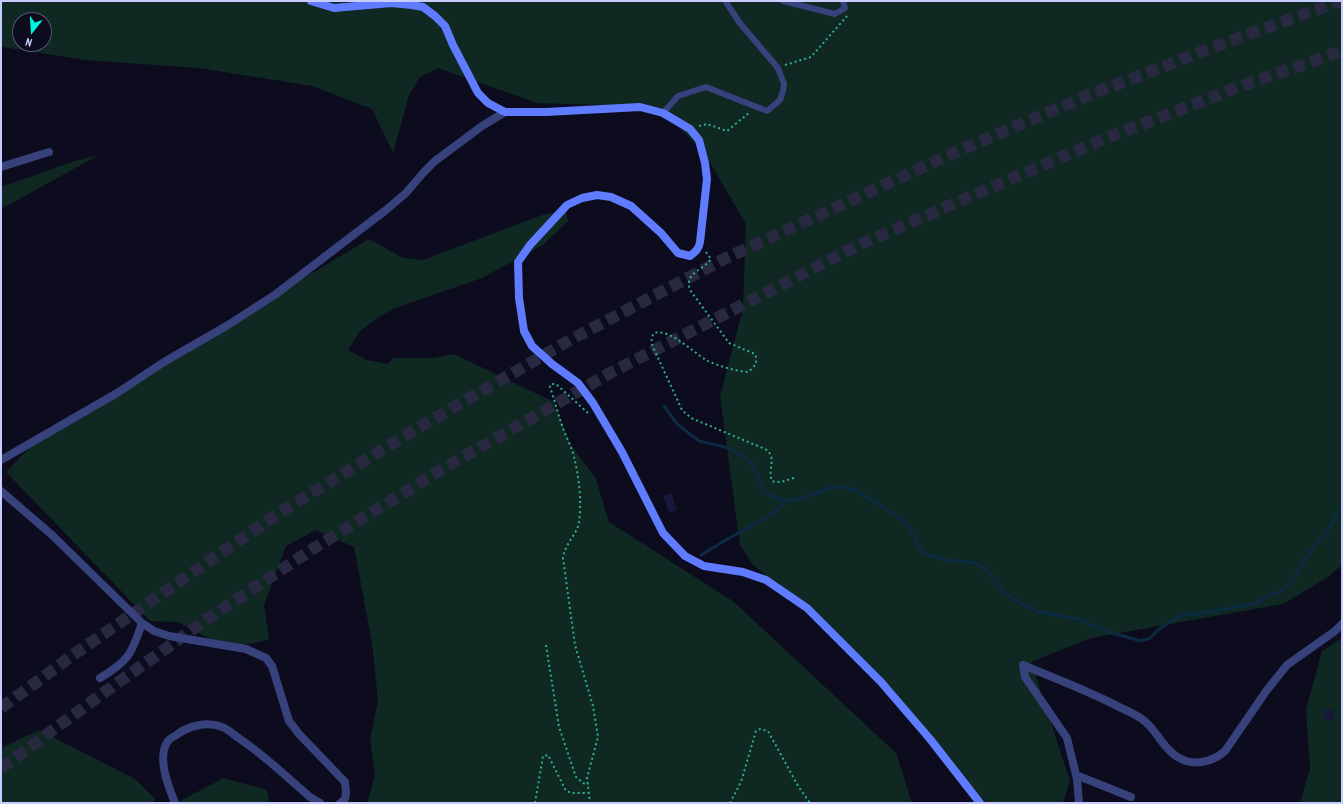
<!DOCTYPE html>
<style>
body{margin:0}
#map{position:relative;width:1343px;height:804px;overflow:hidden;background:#0c0c1e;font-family:"PT Sans Narrow",sans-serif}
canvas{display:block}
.frame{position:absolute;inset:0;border:2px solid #c8cdff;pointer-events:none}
.north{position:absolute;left:12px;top:12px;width:40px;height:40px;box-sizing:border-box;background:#0c0c1e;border:1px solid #575978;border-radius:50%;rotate:197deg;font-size:11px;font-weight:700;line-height:16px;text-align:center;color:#c8cdff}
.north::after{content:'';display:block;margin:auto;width:14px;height:18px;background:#00f3dc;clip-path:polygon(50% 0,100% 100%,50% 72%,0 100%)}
</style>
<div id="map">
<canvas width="1343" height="804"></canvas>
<div class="frame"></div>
<div class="north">N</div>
</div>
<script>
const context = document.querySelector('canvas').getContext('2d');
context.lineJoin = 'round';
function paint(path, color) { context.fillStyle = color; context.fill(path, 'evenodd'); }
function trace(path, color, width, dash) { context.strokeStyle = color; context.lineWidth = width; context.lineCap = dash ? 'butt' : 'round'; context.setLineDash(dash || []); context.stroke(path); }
const green = new Path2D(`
 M1,1H1342V565L1328,577L1283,604L1091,638L1031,662L1070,781L1063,803H986L837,634L753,565L740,545L720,396L743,309L746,224L705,154L676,124L639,106L537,103L438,68L420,77L409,95L393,153L372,109L312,86L199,68L85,60L3,47L1,45ZM20,20H44V44H20Z
 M99,155L1,209V187L72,162Z
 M566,211L568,221L543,245L482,278L395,308L376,319L360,331L348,350L367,360L387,364L394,358H434L454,354L554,402L571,445L596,479L609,522L734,602L896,753L912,803H367L375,775L370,740L378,701L372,643L354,547L316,530L286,546L264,605L269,640L227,648L178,622L150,621L6,472L43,434L369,239L403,258L423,260L545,214Z
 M1342,638V803H1300L1310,768L1306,709L1322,651Z
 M39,730L135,779L155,799L153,803H1V748Z
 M224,778L267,790L269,803H176Z`);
const stream = new Path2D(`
 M664,406L677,424L699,441L725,447L740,454L753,465L762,488L769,495L787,501
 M701,555L731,537L769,516L787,501L806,497L832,487H843L855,490L894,514L908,525L917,544L923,552L934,557L947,560L975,563L986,569L1002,590L1015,600L1039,612L1078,619L1105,631L1141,641L1150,638L1159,629L1182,615L1198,614L1253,604L1280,591L1291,584L1308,554L1329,529L1342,505`);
const building = new Path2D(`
 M671,493L677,510L669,513L663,496Z
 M1324,710L1335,711L1334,720L1323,719Z`);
const highwayTunnel = new Path2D(`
 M1,708L73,655L279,513L411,432L570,340L724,259L958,151L1089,95L1230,41L1340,1
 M1,768L102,694L206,620L311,550L439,471L610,373L857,246L976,194L1104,139L1241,86L1342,51`);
const path = new Path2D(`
 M785,65L811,57L847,16
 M699,126L707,124L727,131L750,112
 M706,252L711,259C703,271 684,272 690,290L729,343L755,354C758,362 755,367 748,372C735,371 718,366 706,360C693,352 669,328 654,333C651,338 651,341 653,347L682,410L691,418L765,449C778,457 767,469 772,481C779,484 786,480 794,478
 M588,413L556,384H551L550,387C555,401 558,415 563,428C566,438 572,447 574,457C579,477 582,501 579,522C577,535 565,543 563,558L575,645L593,706L598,737L587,778L590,803
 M546,645L559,727L576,777L583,783L588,785
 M535,803L543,756L548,755L566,791L572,793H589
 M730,803L741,782L756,731L760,729L768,731L798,786L810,803`);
const lane = new Path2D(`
 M783,1L835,14L845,8L843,1
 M663,113L678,96L706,87L767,111L780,100L783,91L784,84L778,68L739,22L726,2L727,1`);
const street = new Path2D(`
 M1,167L49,152
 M1,460L117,393L164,362L228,325L276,294L386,210L406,193L423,173L435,161L482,126L505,112
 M1,491L52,535L142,623L154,631L169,636L246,649L266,658L272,666L289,721L299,734L345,782L346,793L345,799L340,803
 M100,678C129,661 132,653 142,623
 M1076,775L1131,797
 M175,803C169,788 156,757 168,741C169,739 173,737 175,736C187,726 207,721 222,727C228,729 234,735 240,739C265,756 287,777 310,797L320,803
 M1079,803L1077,779L1067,738L1025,677L1023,665C1056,679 1089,691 1121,708C1128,711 1136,715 1142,719C1159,731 1163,753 1186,761C1200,765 1215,760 1225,751L1267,690L1287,665L1335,631L1342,624`);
const secondary = new Path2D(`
 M311,1L334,8L391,3L412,5L423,7L435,16L445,26L453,45L478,93L488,103L505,112H546L640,107L663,113L690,129L699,140L705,163L707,179L700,242C699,249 695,252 690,256L678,253L661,233L631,206L611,197L597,195L582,198L567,205L530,245L518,262L519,298L524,331L532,346L552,364L578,383L593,403L622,452L663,533L685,556L704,566L743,572L766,580L807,608L881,682L930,739L980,803`);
paint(green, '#0f2822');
trace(stream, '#0c2b42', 3);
paint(building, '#18183f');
trace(highwayTunnel, '#282940', 12, [12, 6]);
trace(path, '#2daf8e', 2, [2, 3]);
trace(lane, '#37427d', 6);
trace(street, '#37427d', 8);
trace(secondary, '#5f7bff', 8);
</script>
